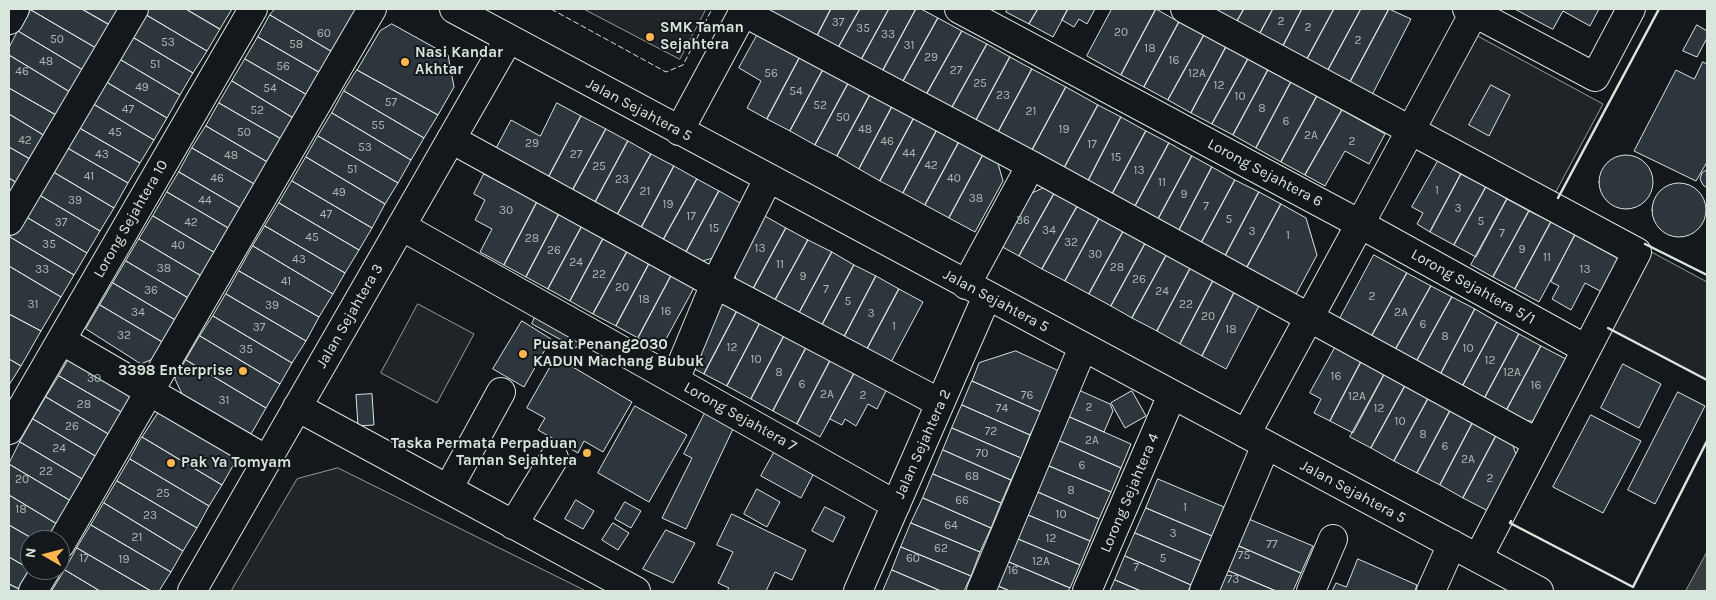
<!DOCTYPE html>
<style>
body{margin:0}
#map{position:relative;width:1716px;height:600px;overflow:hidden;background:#14181c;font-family:Karla,sans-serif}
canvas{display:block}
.frame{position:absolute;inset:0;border:10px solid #d8e6dc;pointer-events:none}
.north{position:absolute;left:20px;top:530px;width:50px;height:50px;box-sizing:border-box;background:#14181c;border:1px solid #626a69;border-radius:50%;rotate:278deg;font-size:14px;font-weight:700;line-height:20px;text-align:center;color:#d8e6dc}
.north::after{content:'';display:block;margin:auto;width:18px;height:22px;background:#ffb74d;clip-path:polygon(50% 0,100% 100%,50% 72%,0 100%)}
</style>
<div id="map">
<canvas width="1716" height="600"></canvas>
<div class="frame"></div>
<div class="north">N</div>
</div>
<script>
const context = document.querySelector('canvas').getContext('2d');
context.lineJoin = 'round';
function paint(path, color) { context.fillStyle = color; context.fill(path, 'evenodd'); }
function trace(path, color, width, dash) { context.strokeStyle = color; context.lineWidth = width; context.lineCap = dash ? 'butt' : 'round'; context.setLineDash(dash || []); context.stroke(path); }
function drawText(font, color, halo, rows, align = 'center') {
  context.font = font + ' Karla,sans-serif'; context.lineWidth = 4; context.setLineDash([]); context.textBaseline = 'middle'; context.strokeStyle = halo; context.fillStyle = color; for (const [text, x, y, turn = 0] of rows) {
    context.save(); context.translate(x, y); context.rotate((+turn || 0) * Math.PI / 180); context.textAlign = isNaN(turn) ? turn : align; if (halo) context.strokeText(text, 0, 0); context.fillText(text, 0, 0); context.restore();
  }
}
const green = new Path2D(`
 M584,9H706L680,59Z
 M1474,34L1603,104L1553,197L1425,127Z
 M1646,249L1707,282V380L1608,328Z
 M418,304L474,334L437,403L381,373Z
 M338,468L586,591H231L297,479Z`);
const water = new Path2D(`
 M1707,552V591H1686Z`);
const building = new Path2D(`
 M32,9H82L110,25L96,48L31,10Z
 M82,9H119L110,25Z
 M145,9H186L220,29L207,51L143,13Z
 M186,9H232L220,29Z
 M275,9H360L334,53L270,15Z
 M770,9H831L816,38L768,12Z
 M831,9H860L837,50L816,38Z
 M860,9H889L860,62L837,50Z
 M889,9H916L881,74L860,62Z
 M916,9H921L938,18L901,85L881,74Z
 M1008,9H1038L1029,24L1006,12Z
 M1038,9H1068L1053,37L1029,24Z
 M1068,9H1095L1087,24L1079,19L1074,27L1062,20Z
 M1112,9H1156L1121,75L1087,56Z
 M1156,9L1179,22L1144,87L1121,75Z
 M1210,9H1244L1236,23Z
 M1244,9H1273L1259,35L1236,23Z
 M1273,9H1302L1282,48L1259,35Z
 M1302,9H1334L1306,61L1282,48Z
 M1334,9H1361L1327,72L1306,61Z
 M1361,9H1389L1349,84L1327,72Z
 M1389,9L1411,19L1371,97L1349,84Z
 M1515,9H1599L1590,26L1563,11L1553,29Z
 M31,10L96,48L83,70L18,31Z
 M143,13L207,51L193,73L129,35Z
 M270,15L334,53L322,74L258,37Z
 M938,18L962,31L925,97L901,85Z
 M1179,22L1204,35L1168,100L1144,87Z
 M392,24L448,55L454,87L438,115L357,70L380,31Z
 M1697,25L1707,31V38L1697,57L1683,51Z
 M760,30L802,53L767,119L747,108L761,81L739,68Z
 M18,31L83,70L70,92L9,55V48Z
 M962,31L987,44L950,111L925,97Z
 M129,35L193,73L180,95L116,57Z
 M1204,35L1226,47L1191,113L1168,100Z
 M258,37L322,74L309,96L245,59Z
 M987,44L1010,57L974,124L950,111Z
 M1226,47L1248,59L1212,124L1191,113Z
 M802,53L825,66L790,131L767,119Z
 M9,55L70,92L56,115L9,88Z
 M116,57L180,95L167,118L103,80Z
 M1010,57L1032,69L996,136L974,124Z
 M245,59L309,96L295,119L232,81Z
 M1248,59L1268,70L1233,135L1212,124Z
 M1703,62L1707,64V162L1696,181L1634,151L1676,70L1694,79Z
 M825,66L850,80L815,145L790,131Z
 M1032,69L1066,87L1030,154L996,136Z
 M357,70L438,115L424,138L344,91Z
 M1268,70L1291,82L1256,148L1233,135Z
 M103,80L167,118L154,140L90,102Z
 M850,80L872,91L837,156L815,145Z
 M232,81L295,119L283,140L219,103Z
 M1291,82L1317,96L1281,162L1256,148Z
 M1491,85L1510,95L1489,136L1469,125Z
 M1066,87L1098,105L1062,172L1030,154Z
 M9,88L56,115L45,136L9,114Z
 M344,91L424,138L411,160L332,113Z
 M872,91L894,103L859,169L837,156Z
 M1317,96L1342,110L1305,175L1281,162Z
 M90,102L154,140L140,163L76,126Z
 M219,103L283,140L269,163L206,126Z
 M557,103L581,116L547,180L494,152L511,120L540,136Z
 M894,103L915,116L880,181L859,169Z
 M1098,105L1121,117L1086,185L1062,172Z
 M1342,110L1385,134L1369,164L1345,151L1325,186L1305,175Z
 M332,113L411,160L398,183L318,136Z
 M9,114L45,136L30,159L9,147Z
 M581,116L606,129L571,193L547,180Z
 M915,116L938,128L903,193L880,181Z
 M1121,117L1146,131L1110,198L1086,185Z
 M76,126L140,163L128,183L64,146Z
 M206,126L269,163L256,185L192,148Z
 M938,128L960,140L925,205L903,193Z
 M606,129L628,141L593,206L571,193Z
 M1146,131L1169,143L1133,210L1110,198Z
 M318,136L398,183L385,204L306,157Z
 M960,140L984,153L949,218L925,205Z
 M628,141L651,154L616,217L593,206Z
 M1169,143L1192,156L1156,223L1133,210Z
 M64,146L128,183L114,208L50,170Z
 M9,147L30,159L17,183L9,178Z
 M192,148L256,185L242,209L179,172Z
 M984,153L997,160L1003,181L975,232L949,218Z
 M651,154L674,166L640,230L616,217Z
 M1599 182a27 27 0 1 1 54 0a27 27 0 1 1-54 0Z
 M1192,156L1212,167L1177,234L1156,223Z
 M306,157L385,204L372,228L292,181Z
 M1438,161L1461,174L1430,232L1417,224L1423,213L1412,207Z
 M674,166L697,179L662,242L640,230Z
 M1212,167L1235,180L1199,247L1177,234Z
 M50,170L114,208L100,231L36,193Z
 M1707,170V188L1703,185L1700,179L1702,173Z
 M179,172L242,209L230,229L167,192Z
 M484,174L537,202L504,265L480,252L492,229L475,220L485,200L474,194Z
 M1461,174L1486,187L1454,245L1430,232Z
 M9,178L17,183L9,196Z
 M697,179L719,191L685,254L662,242Z
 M1235,180L1259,192L1223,260L1199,247Z
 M292,181L372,228L359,250L279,203Z
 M1652 210a27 27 0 1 1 54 0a27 27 0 1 1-54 0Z
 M1046,187L1055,192L1019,256L995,243L1019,199Z
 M1486,187L1507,199L1476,257L1454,245Z
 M719,191L742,204L713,258L699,262L685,254Z
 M167,192L230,229L217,254L153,216Z
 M1055,192L1078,205L1042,269L1019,256Z
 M1259,192L1281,204L1245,271L1223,260Z
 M36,193L100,231L87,253L23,215Z
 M1507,199L1529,211L1493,277L1471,265Z
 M537,202L559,214L526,277L504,265Z
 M279,203L359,250L345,273L265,226Z
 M1281,204L1306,218L1317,255L1294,298L1245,271Z
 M1078,205L1100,217L1065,281L1042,269Z
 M1529,211L1551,222L1515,289L1493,277Z
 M559,214L582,226L548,289L526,277Z
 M23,215L87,253L74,275L10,237Z
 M763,215L786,228L752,291L737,282L733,270Z
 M153,216L217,254L203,277L139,239Z
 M1100,217L1124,230L1089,294L1065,281Z
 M1551,222L1575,235L1539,302L1515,289Z
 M265,226L345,273L333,294L253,246Z
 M582,226L604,237L570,301L548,289Z
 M786,228L808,240L774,302L752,291Z
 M1124,230L1146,242L1111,306L1089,294Z
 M1575,235L1619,259L1602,292L1585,283L1571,310L1552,299L1559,286L1551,282Z
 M10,237L74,275L61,297L9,266Z
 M604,237L628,250L593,314L570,301Z
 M139,239L203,277L190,299L126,261Z
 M808,240L832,252L798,315L774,302Z
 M1146,242L1167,254L1132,318L1111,306Z
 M253,246L333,294L319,317L239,271Z
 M628,250L650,262L616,326L593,314Z
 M832,252L854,265L821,327L798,315Z
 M1167,254L1191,267L1157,331L1132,318Z
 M1374,255L1407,273L1370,339L1338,322Z
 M126,261L190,299L177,321L113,283Z
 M650,262L672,274L638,338L616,326Z
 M854,265L876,276L843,339L821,327Z
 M9,266L61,297L41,331L9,314Z
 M1191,267L1214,279L1180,344L1157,331Z
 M239,271L319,317L306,341L226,294Z
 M1407,273L1431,286L1394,352L1370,339Z
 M672,274L695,286L660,350L638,338Z
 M876,276L899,289L866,351L843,339Z
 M1214,279L1235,291L1202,356L1180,344Z
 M113,283L177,321L164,343L100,305Z
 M1431,286L1452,297L1415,364L1394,352Z
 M899,289L923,302L890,364L866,351Z
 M1235,291L1260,304L1226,369L1202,356Z
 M226,294L306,341L292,363L213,316Z
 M1452,297L1475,309L1439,377L1415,364Z
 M718,298L738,309L704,374L687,365Z
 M100,305L164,343L155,358L141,364L86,329Z
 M738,309L761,321L727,386L704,374Z
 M1475,309L1497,322L1461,389L1439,377Z
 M9,314L41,331L21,366L9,359Z
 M536,315L580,340L576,348L532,324Z
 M213,316L292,363L280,384L200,336Z
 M522,321L551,339L524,387L493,369Z
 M761,321L785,334L751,399L727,386Z
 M1497,322L1519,334L1483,401L1461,389Z
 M785,334L807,346L773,411L751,399Z
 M1519,334L1541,346L1505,413L1483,401Z
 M200,336L280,384L266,408L186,360Z
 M807,346L831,359L797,424L773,411Z
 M1336,346L1362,360L1330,421L1314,413L1321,399L1310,393Z
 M1541,346L1566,359L1534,421H1520L1505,413Z
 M75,348L129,382L131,399L123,413L59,376Z
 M1016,351L1059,371L1041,412L972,381L979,363Z
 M556,357L632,402L603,452L584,441L578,453L538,430L545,418L527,408Z
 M9,359L21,366L9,385Z
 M831,359L855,372L820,437L797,424Z
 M186,360L266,408L251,434L182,394L175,379Z
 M1362,360L1385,373L1353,433L1330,421Z
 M1623,364L1661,384L1639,428L1601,408Z
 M855,372L887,389L877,409L868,404L856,426L845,419L842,425L830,419Z
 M1385,373L1406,384L1371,448L1350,437Z
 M59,376L123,413L110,435L46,397Z
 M972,381L1041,412L1030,435L962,405Z
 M1406,384L1429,397L1394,461L1371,448Z
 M1074,388L1110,404L1113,411L1104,432L1063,414Z
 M1132,391L1146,416L1125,428L1111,403Z
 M1678,392L1705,406L1655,504L1628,490Z
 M372,394L374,425L358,426L356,395Z
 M46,397L110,435L97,457L33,419Z
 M1429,397L1451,409L1417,473L1394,461Z
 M962,405L1030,435L1021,458L952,428Z
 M635,406L687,435L649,502L598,473Z
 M1451,409L1473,422L1440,485L1417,473Z
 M170,413L238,457L222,485L142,437L157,414Z
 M705,413L733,429L686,529L662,518L692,458L684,454Z
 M1063,414L1131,444L1121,468L1053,438Z
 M1591,415L1641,441L1603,513L1553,487Z
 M33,419L97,457L84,480L20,442Z
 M1473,422L1497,434L1463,498L1440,485Z
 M952,428L1021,458L1011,480L943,450Z
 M1497,434L1512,443L1518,460L1490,512L1463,498Z
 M142,437L222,485L209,506L130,459Z
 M1053,438L1121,468L1111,492L1042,463Z
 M20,442L84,480L71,501L9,464Z
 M943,450L1011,480L1001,503L933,474Z
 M775,451L814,473L801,498L761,476Z
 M130,459L209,506L197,528L117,481Z
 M1042,463L1111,492L1099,519L1031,489Z
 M9,464L71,501L57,524L9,495Z
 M933,474L1001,503L991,528L923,498Z
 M1158,479L1224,507L1212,536L1146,508Z
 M117,481L197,528L183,551L104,503Z
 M757,489L780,502L767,527L744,514Z
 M1031,489L1099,519L1090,541L1021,512Z
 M9,495L57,524L48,540H35L9,525Z
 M923,498L991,528L980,552L911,523Z
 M576,500L594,511L583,529L565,519Z
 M625,502L641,511L631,528L615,519Z
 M104,503L183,551L171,572L91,525Z
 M825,507L845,517L833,542L812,531Z
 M1146,508L1212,536L1201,561L1135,533Z
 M1021,512L1090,541L1080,565L1011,536Z
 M732,514L806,550L792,580L775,572L766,591H727L729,588L718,583L733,552L717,545Z
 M1244,517L1313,546L1301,573L1232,543Z
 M613,523L629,533L618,550L602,540Z
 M911,523L980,552L971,576L901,547Z
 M9,525L35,540H30V569L9,557Z
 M91,525L171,572L159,591H151L77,548Z
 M666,530L695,543L673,583L643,569Z
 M1135,533L1201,561L1191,585L1125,556Z
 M1011,536L1080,565L1070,588L1002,559Z
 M1232,543L1301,573L1293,591H1276L1222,568Z
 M901,547L971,576L964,591H941L892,570Z
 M77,548L151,591H100L65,570Z
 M1125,556L1191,585L1188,591H1141L1115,580Z
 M9,557L30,569L19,589L9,584Z
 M1002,559L1070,588L1068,591H1010L991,583Z
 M1358,559L1417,585L1415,591H1332L1336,583L1346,587Z
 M1222,568L1276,591H1212Z
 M65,570L100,591H52Z
 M892,570L941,591H883Z
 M1115,580L1141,591H1110Z
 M991,583L1010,591H988Z
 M9,584L19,589L18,591H9Z`);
const minor = new Path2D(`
 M454,9L1539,591
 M959,9L1360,224L1246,434
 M1185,9L1637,252L1478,558
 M1467,9L1595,77L1631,9
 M1476,9L1360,224L1586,349
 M743,12L1031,165L1538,443
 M9,20L15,9
 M679,131L745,9
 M451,139L715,284L940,403
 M9,221L134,9
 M401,226L896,505
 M966,285L1031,165
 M61,340L267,460
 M675,380L715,284L768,179
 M297,407L636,591
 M9,430L253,9
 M448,489L501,392
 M513,525L554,458
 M60,545L372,9
 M33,591L46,570
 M192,591L508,40
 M858,591L987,296
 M981,591L1083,347
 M1087,591L1172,395
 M1204,591L1266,445
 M1311,591L1333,539
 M1431,591L1452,544`);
const fence = new Path2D(`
 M551,9L666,72L683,65L712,9`);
const wall = new Path2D(`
 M1558,198L1659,9
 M1645,244L1707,275
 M1608,328L1707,380
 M1511,521L1510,523L1633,587L1707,441`);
const markers = [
 [650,37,5,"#ffb74d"],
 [405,62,5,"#ffb74d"],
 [523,354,5,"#ffb74d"],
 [243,371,5,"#ffb74d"],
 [587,453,5,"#ffb74d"],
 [171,463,5,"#ffb74d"]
];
const numberNames = [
 ["2",1281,22],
 ["37",838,23],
 ["2",1308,28],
 ["35",863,29],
 ["20",1121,33],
 ["60",324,34],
 ["33",888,35],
 ["50",57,40],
 ["2",1358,41],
 ["53",168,43],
 ["58",296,45],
 ["31",909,46],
 ["18",1150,49],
 ["29",931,58],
 ["16",1174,61],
 ["48",46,62],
 ["51",155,65],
 ["56",283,67],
 ["27",956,71],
 ["46",22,72],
 ["56",771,74],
 ["12A",1197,74],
 ["25",980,84],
 ["12",1219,86],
 ["49",142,88],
 ["54",270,89],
 ["54",796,92],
 ["23",1003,96],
 ["10",1240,97],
 ["57",391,103],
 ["52",820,106],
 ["8",1262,109],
 ["47",128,110],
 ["52",257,111],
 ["21",1031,112],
 ["50",843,118],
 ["6",1286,122],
 ["55",378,126],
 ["48",865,130],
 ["19",1064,130],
 ["45",115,133],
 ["50",244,133],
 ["2A",1311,136],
 ["42",25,141],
 ["46",887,142],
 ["2",1352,142],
 ["29",532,144],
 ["17",1092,145],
 ["53",365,148],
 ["44",909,154],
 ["43",102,155],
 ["27",576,155],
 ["48",231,156],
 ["15",1116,158],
 ["42",931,166],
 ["25",599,167],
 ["51",352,170],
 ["13",1139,171],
 ["41",89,177],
 ["46",217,179],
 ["40",954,179],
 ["23",622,180],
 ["11",1162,183],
 ["1",1437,191],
 ["21",645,192],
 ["49",339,193],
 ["9",1184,195],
 ["38",976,199],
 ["39",75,201],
 ["44",205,201],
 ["19",668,205],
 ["7",1206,207],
 ["3",1458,209],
 ["30",506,211],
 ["47",326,215],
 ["17",691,217],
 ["5",1229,220],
 ["36",1023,221],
 ["5",1481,222],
 ["37",61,223],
 ["42",191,223],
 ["15",714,229],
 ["34",1049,231],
 ["3",1252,232],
 ["7",1502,234],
 ["1",1288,236],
 ["45",312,238],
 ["28",532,239],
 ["32",1071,243],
 ["35",49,245],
 ["40",178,246],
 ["13",760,249],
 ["9",1522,250],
 ["26",554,251],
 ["30",1095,255],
 ["11",1547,258],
 ["43",299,260],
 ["24",576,263],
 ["11",780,265],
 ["28",1117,268],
 ["38",164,269],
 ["33",42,270],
 ["13",1585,270],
 ["22",599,275],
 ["9",803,277],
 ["26",1139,280],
 ["41",286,282],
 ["20",622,288],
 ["7",826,290],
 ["36",151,291],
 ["24",1162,292],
 ["2",1372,297],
 ["18",644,300],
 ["5",848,302],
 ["31",33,305],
 ["22",1186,305],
 ["39",272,306],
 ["16",666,312],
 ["34",138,313],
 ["2A",1401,313],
 ["3",871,314],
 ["20",1208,317],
 ["6",1423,325],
 ["1",894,327],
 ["37",259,328],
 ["18",1231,330],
 ["32",124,336],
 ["8",1445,337],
 ["12",732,348],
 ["10",1468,349],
 ["35",246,350],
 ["10",756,360],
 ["12",1490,361],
 ["8",779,373],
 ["12A",1512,373],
 ["16",1336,377],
 ["30",94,379],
 ["6",802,385],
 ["16",1536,386],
 ["2A",827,395],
 ["2",863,396],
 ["76",1027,396],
 ["12A",1357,397],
 ["31",224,401],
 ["28",84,405],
 ["2",1089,408],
 ["74",1002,409],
 ["12",1379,409],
 ["10",1400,422],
 ["26",72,427],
 ["72",991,432],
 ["8",1423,435],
 ["2A",1092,441],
 ["6",1445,447],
 ["24",59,449],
 ["70",982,454],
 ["2A",1468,460],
 ["6",1082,466],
 ["22",46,472],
 ["68",972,477],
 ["2",1490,479],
 ["20",22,480],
 ["8",1071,491],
 ["25",163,494],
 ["66",962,501],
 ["1",1185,508],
 ["18",21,510],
 ["10",1061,515],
 ["23",150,516],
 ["64",951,526],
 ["3",1173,534],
 ["21",137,538],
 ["12",1051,539],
 ["77",1272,545],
 ["62",941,549],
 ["75",1244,556],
 ["17",84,559],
 ["60",913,559],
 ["5",1163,559],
 ["19",124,560],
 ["12A",1041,562],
 ["7",1136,568],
 ["16",1013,571],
 ["73",1233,580]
];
const poiNames = [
 ["SMK Taman",660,28],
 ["Sejahtera",660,45],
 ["Nasi Kandar",415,53],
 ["Akhtar",415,70],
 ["Pusat Penang2030",533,345],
 ["KADUN Machang Bubuk",533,362],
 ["3398 Enterprise",233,371,"right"],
 ["Taska Permata Perpaduan",577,444,"right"],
 ["Taman Sejahtera",577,461,"right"],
 ["Pak Ya Tomyam",181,463]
];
const streetNames = [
 ["Jalan Sejahtera 5",639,110,28],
 ["Lorong Sejahtera 6",1265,173,28],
 ["Lorong Sejahtera 10",131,219,-60],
 ["Lorong Sejahtera 5/1",1473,287,29],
 ["Jalan Sejahtera 5",996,301,28],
 ["Jalan Sejahtera 3",350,316,-60],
 ["Lorong Sejahtera 7",740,417,29],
 ["Jalan Sejahtera 2",923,444,-66],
 ["Jalan Sejahtera 5",1353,492,28],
 ["Lorong Sejahtera 4",1130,493,-67]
];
paint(green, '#202428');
trace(green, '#939e99', 1);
paint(water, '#363b3e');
trace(water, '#939e99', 1);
paint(building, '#2c363c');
trace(building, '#d8e6dc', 1);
trace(minor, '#d8e6dc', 30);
trace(minor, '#14181c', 28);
trace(fence, '#d8e6dc', 1, [6, 2.5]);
trace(wall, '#d8e6dc', 2.5);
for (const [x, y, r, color] of markers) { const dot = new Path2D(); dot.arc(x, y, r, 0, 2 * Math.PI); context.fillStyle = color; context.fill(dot); trace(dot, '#14181c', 2); }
drawText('12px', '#adbab4', null, numberNames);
drawText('bold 15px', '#d8e6dc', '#14181c', poiNames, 'left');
drawText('15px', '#d8e6dc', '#14181c', streetNames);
</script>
